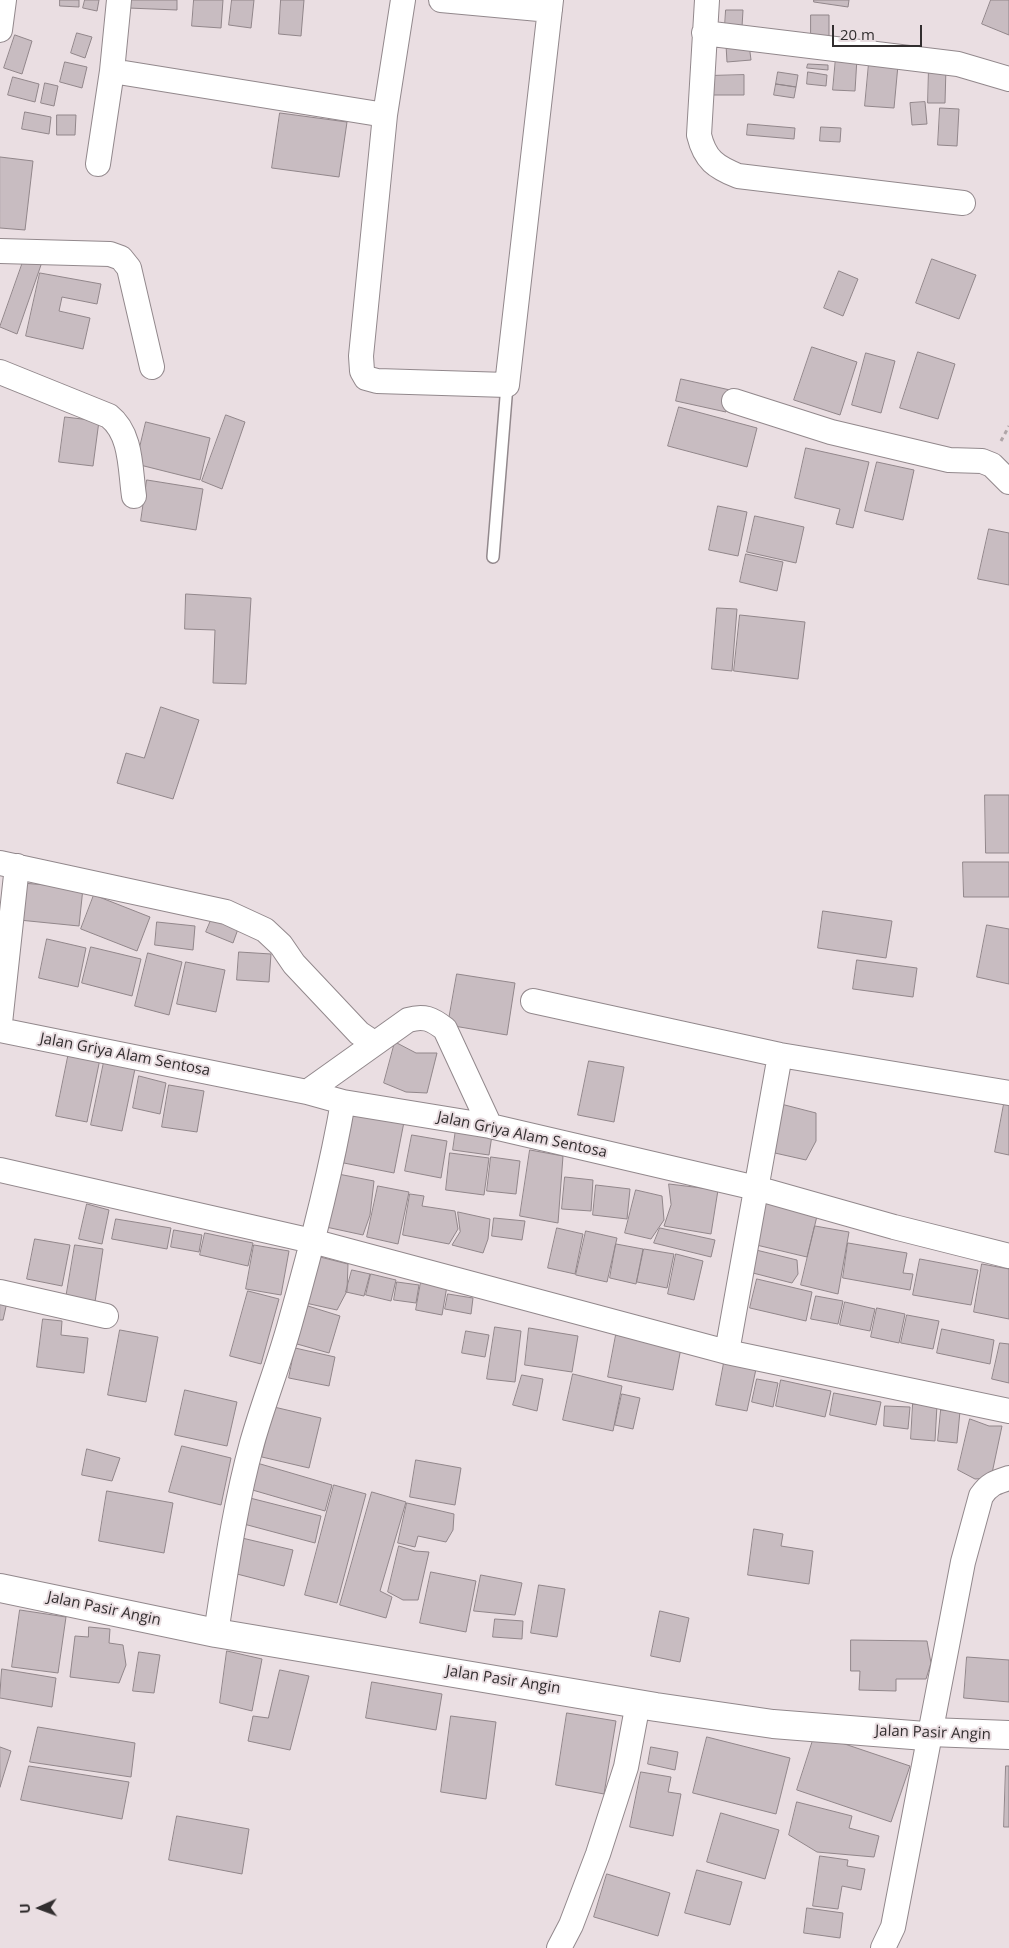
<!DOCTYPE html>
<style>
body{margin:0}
#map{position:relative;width:1009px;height:1948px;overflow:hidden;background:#eadee2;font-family:"Open Sans",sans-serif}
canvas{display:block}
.north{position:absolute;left:15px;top:1883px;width:50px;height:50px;-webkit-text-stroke:4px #eadee2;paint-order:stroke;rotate:268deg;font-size:14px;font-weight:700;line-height:20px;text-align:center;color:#322e2f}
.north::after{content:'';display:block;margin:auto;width:18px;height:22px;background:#322e2f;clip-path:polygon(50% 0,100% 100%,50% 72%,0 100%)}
.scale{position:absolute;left:832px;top:25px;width:90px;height:22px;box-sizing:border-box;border:2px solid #322e2f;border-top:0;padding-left:6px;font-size:15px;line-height:18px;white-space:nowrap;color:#322e2f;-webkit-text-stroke:4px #eadee2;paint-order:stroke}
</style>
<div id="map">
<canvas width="1009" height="1948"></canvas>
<div class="north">U</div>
<div class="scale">20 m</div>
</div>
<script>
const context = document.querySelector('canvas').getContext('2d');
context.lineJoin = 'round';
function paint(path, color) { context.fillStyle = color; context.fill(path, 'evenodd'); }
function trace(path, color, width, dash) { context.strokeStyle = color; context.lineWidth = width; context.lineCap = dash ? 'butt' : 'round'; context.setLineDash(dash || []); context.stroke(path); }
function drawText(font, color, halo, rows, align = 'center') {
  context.font = font + ' "Open Sans",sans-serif'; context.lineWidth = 4; context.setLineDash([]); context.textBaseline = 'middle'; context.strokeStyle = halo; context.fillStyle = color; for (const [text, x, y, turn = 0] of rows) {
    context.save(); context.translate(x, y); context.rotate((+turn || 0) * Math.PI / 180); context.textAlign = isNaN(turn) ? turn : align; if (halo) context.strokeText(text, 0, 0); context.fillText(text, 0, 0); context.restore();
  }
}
const building = new Path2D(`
 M60,0H79V7L60,6Z
 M85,0H99L97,11L83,8Z
 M128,0H177V10L128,8Z
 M194,0H223L221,28L192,26Z
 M232,0H254L251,28L229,25Z
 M281,0H304L301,36L279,34Z
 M814,0H849L848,7L814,2Z
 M991,0H1009V35L982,24Z
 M726,10H743L742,27L725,26Z
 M811,15H829V42H811Z
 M77,33L92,37L85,58L71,53Z
 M15,35L32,41L22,74L4,68Z
 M749,44L751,60L727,62L726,45Z
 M836,57L857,58L855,91L833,90Z
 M65,62L87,67L82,88L60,82Z
 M869,63L898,65L894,108L865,106Z
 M808,64L828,65V70L807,68Z
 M929,66L946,67L945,103H928Z
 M778,72L798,75L796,87L776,84Z
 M808,72L827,75L826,86L807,84Z
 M744,75V95H708L707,76Z
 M13,77L39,84L35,102L8,95Z
 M45,83L58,86L54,106L41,103Z
 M776,84L796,87L794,98L774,95Z
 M925,102L927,124L912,125L910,103Z
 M940,108L959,109L957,146L938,145Z
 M25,112L51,117L49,134L22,129Z
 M280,113L347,122L339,177L272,168Z
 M57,115H76L75,135H57Z
 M748,124L795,128L794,139L747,135Z
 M821,127L841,128L840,142L820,141Z
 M0,157L33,161L25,230L0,228Z
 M24,259L41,265L17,334L0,327Z
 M932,259L976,275L959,319L916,303Z
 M839,271L858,279L843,316L824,308Z
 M40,273L101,284L97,304L62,297L59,311L90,318L83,349L26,336Z
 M812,347L857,362L840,415L794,400Z
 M918,352L955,364L938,419L900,408Z
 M866,353L895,361L881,413L852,405Z
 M681,379L730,390L726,412L676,401Z
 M679,407L757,428L747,467L668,446Z
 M226,415L245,422L222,489L202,481Z
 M65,417L99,421L93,466L59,462Z
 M146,422L210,438L200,480L136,464Z
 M806,448L869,462L853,528L836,524L840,509L795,498Z
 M877,462L914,470L903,520L865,511Z
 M147,480L203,489L196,530L141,521Z
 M718,506L747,512L738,556L709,550Z
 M755,516L804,527L796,563L747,552Z
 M989,529L1009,533V585L978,579Z
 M746,554L783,562L777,591L740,582Z
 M186,594L251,598L246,684L213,683L215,630L185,629Z
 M717,608L737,609L732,671L712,669Z
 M740,615L805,622L798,679L734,671Z
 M161,707L199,720L173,799L117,783L126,753L144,758Z
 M985,795H1009V853H986Z
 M963,862H1009V897H964Z
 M22,883L83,888L79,926L19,920Z
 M94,895L150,917L137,951L81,929Z
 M823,911L892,921L886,958L818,948Z
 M212,918L238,929L233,943L206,932Z
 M157,922L195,926L193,950L155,945Z
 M987,925L1009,929V984L977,977Z
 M47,939L86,948L78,987L39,978Z
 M91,947L141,959L132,996L82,983Z
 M239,952L271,954L269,982L237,980Z
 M148,953L182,962L169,1015L135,1006Z
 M857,960L917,968L913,997L853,989Z
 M186,962L225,970L216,1012L177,1004Z
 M457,974L515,983L507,1035L448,1025Z
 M395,1042L416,1053H437L427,1093L406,1092L384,1083Z
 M70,1047L101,1054L87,1122L56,1116Z
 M105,1057L136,1064L122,1131L91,1125Z
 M589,1061L624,1067L614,1122L578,1115Z
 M139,1076L166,1083L160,1114L133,1108Z
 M169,1085L204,1091L197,1132L162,1127Z
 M777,1103L816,1113V1141L806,1160L766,1151Z
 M1004,1104L1009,1105V1155L995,1152Z
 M354,1112L404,1122L394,1173L344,1163Z
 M456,1129L492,1135L489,1155L453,1150Z
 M412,1135L447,1141L441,1178L405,1171Z
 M530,1150L563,1156L558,1223L520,1216Z
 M450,1153L489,1158L484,1195L446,1190Z
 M491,1157L520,1161L516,1194L487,1191Z
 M333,1173L374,1181L370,1215L363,1235L326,1227Z
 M565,1177L593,1180L591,1211L562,1209Z
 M669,1184L718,1190L711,1234L664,1226L671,1205Z
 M596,1185L630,1189L627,1219L593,1215Z
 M378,1186L409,1192L398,1244L367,1237Z
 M636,1190L662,1196L664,1220L651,1239L625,1233Z
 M410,1194L424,1196L422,1206L455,1211L458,1229L449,1244L403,1235Z
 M759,1198L818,1212L807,1257L748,1243Z
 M87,1204L109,1210L102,1244L79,1239Z
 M458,1212L490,1219L488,1239L483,1253L452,1245L460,1232Z
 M494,1218L525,1221L522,1240L492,1236Z
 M116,1219L171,1228L167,1249L112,1239Z
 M815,1226L849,1232L838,1294L801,1285Z
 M557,1228L583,1234L575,1274L548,1268Z
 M660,1228L715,1240L711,1257L654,1243Z
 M174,1230L202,1235L199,1252L171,1247Z
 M586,1231L617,1238L607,1282L576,1275Z
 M205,1233L253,1243L248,1266L200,1255Z
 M35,1239L70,1245L62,1286L27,1279Z
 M848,1243L907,1253L903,1273L913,1274L910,1290L843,1278Z
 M616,1244L643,1249L636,1284L610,1278Z
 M75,1245L103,1249L95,1302L66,1298Z
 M254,1245L289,1251L281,1295L246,1289Z
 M644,1249L674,1254L667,1288L637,1282Z
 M752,1249L797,1260L798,1274L792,1283L749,1272Z
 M676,1254L703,1261L694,1300L668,1294Z
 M312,1255L348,1264L347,1291L337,1310L301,1302Z
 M920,1259L978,1270L971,1305L913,1295Z
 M982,1264L1009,1269V1319L974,1312Z
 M352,1270L370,1274L364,1296L346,1292Z
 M371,1274L396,1280L391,1301L366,1295Z
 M757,1279L812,1292L806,1321L750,1308Z
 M397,1282L419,1285L416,1303L394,1300Z
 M421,1282L447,1286L442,1315L416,1310Z
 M248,1291L279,1299L261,1364L230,1356Z
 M448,1294L473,1298L471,1314L445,1309Z
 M816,1296L843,1301L838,1324L811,1319Z
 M0,1301L7,1302L3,1320H0Z
 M845,1302L875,1309L870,1331L840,1325Z
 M308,1306L340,1316L329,1353L297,1344Z
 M877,1308L905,1314L899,1343L871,1337Z
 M907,1315L939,1321L933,1349L901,1343Z
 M43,1319L62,1321L61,1335L88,1338L84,1373L37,1367Z
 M495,1327L521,1331L515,1382L487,1379Z
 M529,1328L578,1336L572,1372L525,1365Z
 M942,1329L994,1340L990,1364L937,1353Z
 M120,1330L158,1337L146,1402L108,1395Z
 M466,1331L489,1335L485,1357L462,1353Z
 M616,1335L681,1348L673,1390L608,1377Z
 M1000,1343L1009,1344V1383L992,1379Z
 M295,1348L335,1357L329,1386L289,1378Z
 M724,1363L756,1369L747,1411L716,1405Z
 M573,1374L622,1386L613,1431L563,1420Z
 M522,1375L543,1379L537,1411L513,1405Z
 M757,1379L778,1383L773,1407L752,1402Z
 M781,1380L831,1391L825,1417L776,1406Z
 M185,1390L237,1402L227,1446L175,1435Z
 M834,1393L881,1402L876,1425L830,1415Z
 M622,1394L640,1398L633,1429L615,1425Z
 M913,1404L937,1405L935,1441L911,1439Z
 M885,1406L910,1407L908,1429L884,1426Z
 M274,1407L321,1418L309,1468L262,1457Z
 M941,1410L960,1411L957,1443L938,1441Z
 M970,1419L989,1426H1002L991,1478L975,1479L958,1470Z
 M182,1446L231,1458L221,1505L169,1492Z
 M87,1449L120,1458L112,1481L82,1475Z
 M416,1460L461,1468L455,1505L410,1497Z
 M257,1463L332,1485L325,1511L249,1489Z
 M334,1485L366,1494L337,1603L305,1595Z
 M107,1491L173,1503L164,1553L99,1541Z
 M372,1492L406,1502L380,1591L392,1597L386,1618L340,1605Z
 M246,1497L321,1516L315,1543L240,1523Z
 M407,1503L454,1514L453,1530L446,1542L418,1536L415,1547L398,1543Z
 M754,1529L783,1534L781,1546L813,1551L809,1584L748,1575Z
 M242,1538L293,1550L284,1586L233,1573Z
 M399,1546L415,1551L429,1552L418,1600H403L388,1592Z
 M431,1572L476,1581L466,1632L420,1623Z
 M481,1575L522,1583L515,1615L474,1611Z
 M539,1585L565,1589L557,1637L531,1633Z
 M20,1610L66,1617L58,1673L12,1667Z
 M660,1611L689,1618L680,1662L651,1656Z
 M495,1619L523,1621L522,1639L493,1637Z
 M89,1627L110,1629L109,1643L123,1645L126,1665L119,1683L70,1677L75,1636L88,1637Z
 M851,1640L927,1641L931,1663L926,1679H896V1691L859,1690L860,1671H851Z
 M227,1651L262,1659L252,1711L220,1703Z
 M139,1652L160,1655L154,1693L133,1691Z
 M967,1657L1009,1660V1702L964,1698Z
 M2,1669L56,1678L52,1707L0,1698Z
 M280,1670L309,1676L290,1750L248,1741L253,1716L268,1718Z
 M372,1682L442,1694L436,1730L366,1718Z
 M567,1713L616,1721L604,1794L556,1785Z
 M451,1716L496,1722L486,1799L441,1792Z
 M38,1727L135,1743L131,1777L30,1762Z
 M815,1734L910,1766L891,1822L797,1790Z
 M707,1737L790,1758L776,1814L693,1793Z
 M0,1747L11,1751L0,1787Z
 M651,1747L678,1752L675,1770L648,1764Z
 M29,1766L129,1782L122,1819L21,1800Z
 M1006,1766H1009V1827H1004Z
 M641,1772L671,1777L668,1792L681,1794L673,1836L630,1827Z
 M797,1802L852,1816L849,1828L879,1836L874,1857L817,1852L789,1835Z
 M721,1813L779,1830L765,1879L707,1862Z
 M177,1816L249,1829L242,1874L169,1860Z
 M820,1856L848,1860L847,1866L865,1869L861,1890L842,1886L838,1909L813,1906Z
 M697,1870L742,1882L730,1925L685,1913Z
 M607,1874L670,1893L658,1936L594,1917Z
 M807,1908L843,1913L840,1938L804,1933Z`);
const path = new Path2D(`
 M1001,441L1009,426`);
const service = new Path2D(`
 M493,557L507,385`);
const minor = new Path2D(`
 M403,0L385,115L361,356L362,371L366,378L377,381L507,385L551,0
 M441,0L550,10
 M707,0L699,135C705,160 716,167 738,176L963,203
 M0,30L4,0
 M704,33L958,64L1009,79
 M112,71L385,115
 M98,164L112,71L119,0
 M0,251L110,254L121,258L129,268L152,367
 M0,372L109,416C132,434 130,469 134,496
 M734,401L831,432L949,460L982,461L992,465L1009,482
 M0,863L226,912L265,930L281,945L294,964L359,1033L374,1043
 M533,1001L780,1055L1009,1093
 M0,1023L17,866
 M0,1030L307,1092L343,1102L490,1126L756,1188L894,1227L1009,1256
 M307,1092L408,1020C424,1015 432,1019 445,1029L490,1126
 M0,1170L312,1241L727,1352L1009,1411
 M0,1292L106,1316
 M727,1352L780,1055
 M216,1633C226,1569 235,1505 252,1443C263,1404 278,1366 289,1327C310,1253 330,1178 343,1102
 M559,1948L571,1925L598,1854L626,1767L638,1703
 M883,1948L893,1927L963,1562L981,1496C989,1484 996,1482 1009,1478`);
const tertiary = new Path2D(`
 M0,1588L216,1633L656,1707L773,1724L925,1736L930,1732L1009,1735`);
const streetNames = [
 ["Jalan Griya Alam Sentosa",125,1055,11],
 ["Jalan Griya Alam Sentosa",522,1135,12],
 ["Jalan Pasir Angin",104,1609,12],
 ["Jalan Pasir Angin",503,1680,9],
 ["Jalan Pasir Angin",933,1733,2]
];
paint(building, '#c8bcc1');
trace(building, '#91868a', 1);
trace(service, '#92888c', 14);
trace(minor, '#92888c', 26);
trace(tertiary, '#92888c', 30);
trace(path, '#afa5a8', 3, [4, 4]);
trace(service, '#fff', 11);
trace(minor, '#fff', 24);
trace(tertiary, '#fff', 28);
drawText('15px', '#322e2f', '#eadee2', streetNames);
</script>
